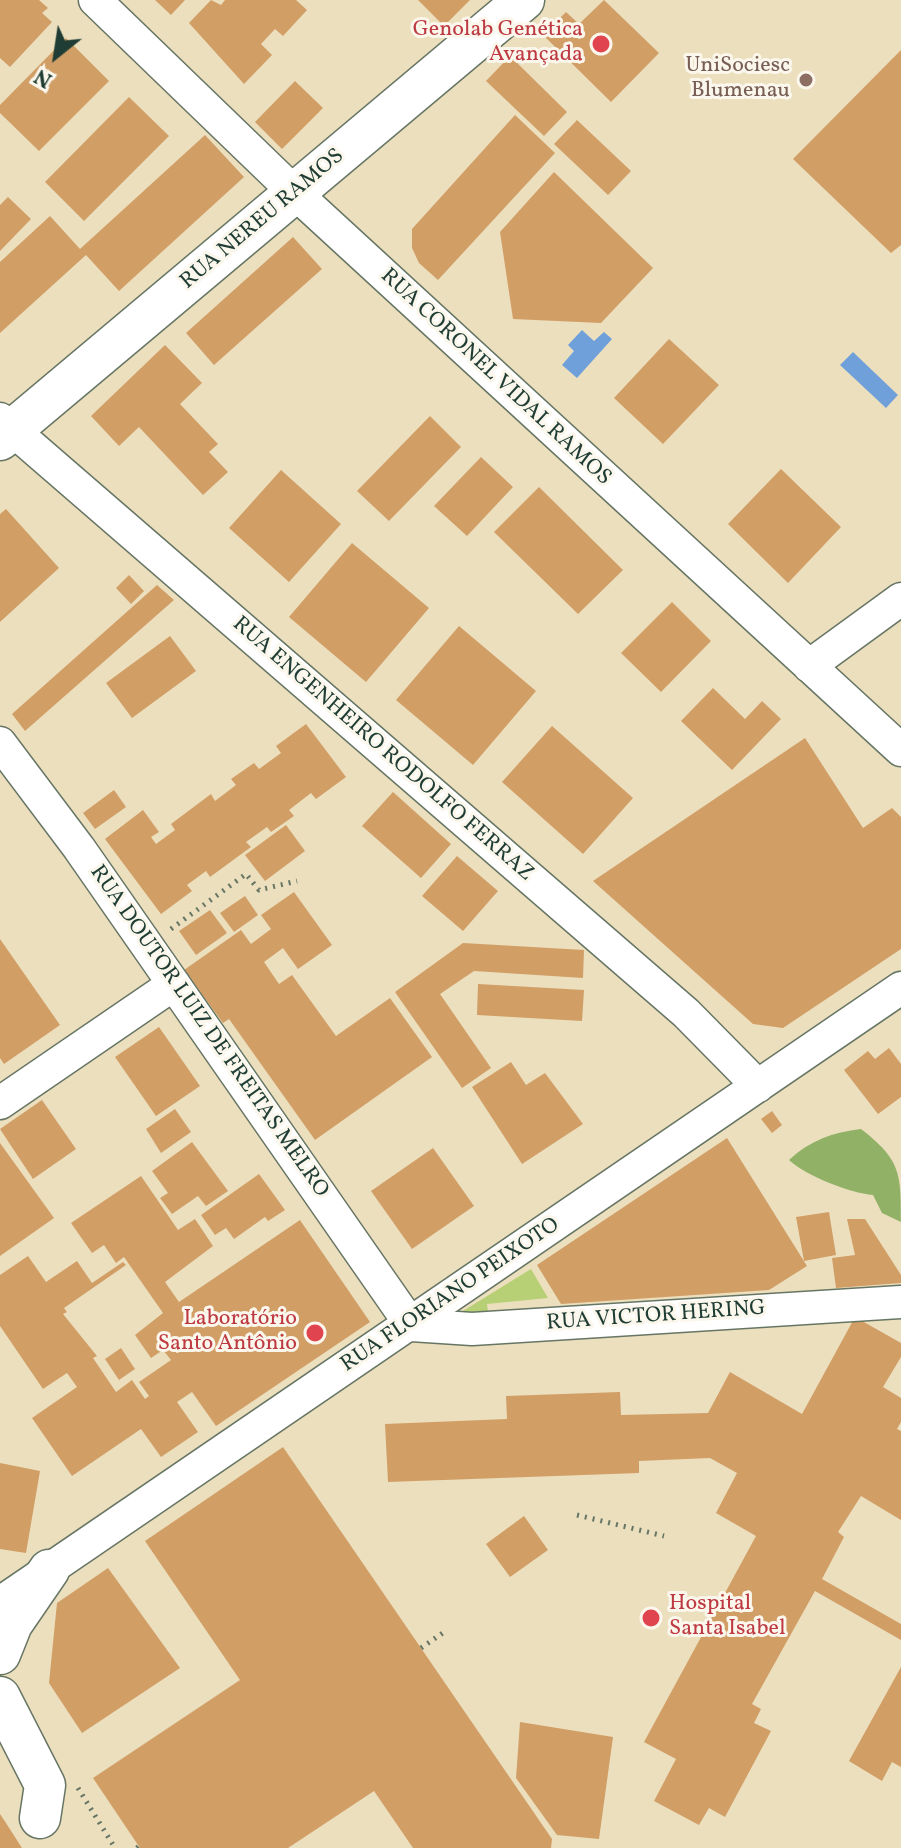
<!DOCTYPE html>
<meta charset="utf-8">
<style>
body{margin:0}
#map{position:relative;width:901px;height:1848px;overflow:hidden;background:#ecdfbe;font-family:Vollkorn,serif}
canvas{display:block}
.north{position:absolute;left:16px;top:16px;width:80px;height:80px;-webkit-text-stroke:6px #fbf7ec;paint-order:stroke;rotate:210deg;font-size:22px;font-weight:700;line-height:32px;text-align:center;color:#1f3d34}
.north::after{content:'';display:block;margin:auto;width:28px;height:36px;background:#1f3d34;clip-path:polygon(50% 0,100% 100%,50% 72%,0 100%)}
</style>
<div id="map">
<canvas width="901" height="1848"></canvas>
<div class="north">N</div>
</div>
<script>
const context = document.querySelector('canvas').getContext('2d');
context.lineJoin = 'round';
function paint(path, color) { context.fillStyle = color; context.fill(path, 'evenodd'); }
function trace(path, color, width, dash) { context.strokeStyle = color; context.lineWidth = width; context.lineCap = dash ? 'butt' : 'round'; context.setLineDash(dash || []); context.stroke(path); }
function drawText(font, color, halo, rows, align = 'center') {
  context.font = font + ' Vollkorn,serif'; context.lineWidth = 6; context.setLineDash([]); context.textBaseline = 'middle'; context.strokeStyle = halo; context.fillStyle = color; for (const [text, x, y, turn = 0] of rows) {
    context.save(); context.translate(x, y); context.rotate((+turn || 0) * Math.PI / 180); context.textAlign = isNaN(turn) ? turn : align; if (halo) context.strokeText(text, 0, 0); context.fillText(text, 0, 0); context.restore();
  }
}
const green = new Path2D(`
 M531,1269L548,1298L487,1304L489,1320L450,1319Z`);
const forest = new Path2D(`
 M861,1129C901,1160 901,1173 901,1222L882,1213L873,1195C850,1193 806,1176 789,1160C809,1141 833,1132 861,1129Z`);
const water = new Path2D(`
 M582,330L594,341L604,332L612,339L577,378L562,365L574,351L568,345Z
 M853,352L898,395L886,408L840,365Z`);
const building = new Path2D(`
 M0,0H39L48,8L42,13L52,22L10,67L0,58Z
 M155,0H185L171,15Z
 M211,0L221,5L225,0H296L307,10L283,36L275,29L261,44L272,55L244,84L189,23Z
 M418,0H470L444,26Z
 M604,0L659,53L611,102L543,35L566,12L579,24Z
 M66,38L109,81L39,151L0,113V105Z
 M901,50V245L891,253L793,159Z
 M510,56L567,112L544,136L486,81Z
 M295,81L323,108L282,149L255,122Z
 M129,97L169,136L84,221L45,182Z
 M515,115L555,153L438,280L419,263L412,248V229Z
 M577,120L631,171L608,195L554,144Z
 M205,135L244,177L119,291L86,255L0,333V262L50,216L80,249Z
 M554,172L653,268L601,323L513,319L500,232Z
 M8,197L31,219L0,251V205Z
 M293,237L322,269L214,365L186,333Z
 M669,339L719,385L663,444L614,398Z
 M165,345L202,383L180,404L218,444L209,452L228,472L203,495L139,427L119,446L91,416Z
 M430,416L461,447L389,521L357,491Z
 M481,457L513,487L467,536L434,506Z
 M781,469L841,527L788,583L728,524Z
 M281,470L341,524L289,582L229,528Z
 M539,487L623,570L578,614L494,532Z
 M6,509L59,568L0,622V514Z
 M352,543L429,608L366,682L289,617Z
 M129,575L144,591L131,604L116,588Z
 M157,585L174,600L25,731L12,714Z
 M672,602L711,641L661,692L621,653Z
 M459,626L536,691L473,765L396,700Z
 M170,636L196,671L132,718L106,683Z
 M713,688L745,719L762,701L781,719L732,770L681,721Z
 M306,724L346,777L316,799L311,793L289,810L294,816L271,832L267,827L246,842L251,847L210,877L206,871L187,885L192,891L161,914L105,839L143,810L159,832L151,837L156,844L175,830L171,824L211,794L215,801L236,785L231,779L254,763L259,769L281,753L276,746Z
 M552,726L633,798L583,854L502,782Z
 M805,738L863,828L892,808L901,817V949L783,1028L753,1024L593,881Z
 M114,790L126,807L95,829L83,813Z
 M393,792L451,844L421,878L362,826Z
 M286,825L305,851L265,881L245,855Z
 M457,856L498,891L463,931L422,896Z
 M294,892L332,945L298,969L283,948L264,962L279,984L292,975L336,1036L390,998L432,1057L315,1140L229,1019L223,1023L184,970L241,930L251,944L271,929L261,915Z
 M245,896L258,915L234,932L220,913Z
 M210,910L227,933L196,955L179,931Z
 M0,939L60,1025L4,1064L0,1058Z
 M463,943L584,950L583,978L474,971L440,994L491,1068L462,1088L395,992Z
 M478,984L584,990L582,1021L477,1015Z
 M159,1027L200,1086L156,1116L115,1057Z
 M889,1048L901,1064V1097L878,1114L844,1070L868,1051L875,1059Z
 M511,1062L526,1085L545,1073L583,1124L522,1164L472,1087Z
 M42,1100L76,1149L33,1179L0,1129Z
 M175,1109L191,1132L161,1153L146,1129Z
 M772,1111L782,1125L772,1133L761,1119Z
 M727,1138L807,1266L769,1290L561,1304L537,1265Z
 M192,1142L228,1191L206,1206L198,1196L172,1214L160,1198L168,1193L152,1171Z
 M0,1143L54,1218L0,1256Z
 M433,1148L474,1206L412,1249L371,1191Z
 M259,1174L285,1210L268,1221L265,1217L234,1239L226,1228L215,1235L201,1215Z
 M141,1176L178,1230L195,1219L213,1246L165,1282L179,1302L300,1220L370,1322L216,1426L192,1392L177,1402L198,1432L161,1457L141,1429L72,1476L32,1418L77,1387L67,1373L43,1389L0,1326V1275L28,1256L46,1282L77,1261L92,1283L123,1262L126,1265L64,1308L67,1312L63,1314L97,1356L93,1358L116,1392L132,1380L145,1399L149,1396L139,1382L171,1360L163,1350L151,1358L135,1335L163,1313L124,1257L116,1263L104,1245L92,1253L71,1223Z
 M829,1212L836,1255L804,1261L796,1217Z
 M847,1219H865L901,1275V1283L836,1288L832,1258L855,1255Z
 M855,1317L901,1343V1357L883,1387L901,1398V1422L897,1429L901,1431V1520L861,1496L838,1532L844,1537L822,1579L901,1624V1640L815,1591L752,1704L761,1709L754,1723L771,1731L725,1817L709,1808L699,1825L654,1801L676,1759L644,1742L756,1536L716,1513L737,1473L710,1458L639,1461V1473L388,1482L385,1424L507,1419L506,1396L620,1392L621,1415L708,1413L730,1372L802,1414Z
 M121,1348L135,1369L119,1380L105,1359Z
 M283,1447L552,1839L551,1848H413L374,1791L288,1848H140L93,1778L240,1680L145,1541Z
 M0,1463L40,1471L26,1553L0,1549Z
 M524,1516L548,1550L510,1577L486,1544Z
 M108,1568L180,1668L82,1733L49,1683L57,1603Z
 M901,1667V1767L892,1762L882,1781L849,1761Z
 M520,1722L613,1737L599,1839L557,1835L516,1778Z
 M0,1814L6,1823L22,1848H0Z`);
const path = new Path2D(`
 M171,929L246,874L259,890L297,881
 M577,1515L664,1536
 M421,1648L447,1630
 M78,1788L115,1848
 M137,1848L139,1846`);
const minor = new Path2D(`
 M95,0L295,193L901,750
 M0,419L686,1013L758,1086
 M809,666L901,599
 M0,743L79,848L411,1325
 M0,1103L174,984
 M411,1325L472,1329L901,1302
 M0,1603L901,988`);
const major = new Path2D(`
 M0,440L524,0
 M0,1654L12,1624L49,1570
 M0,1697L45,1785L40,1818`);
const markers = [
 [601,44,10,"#e0444e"],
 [806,80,8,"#8d6e63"],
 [315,1333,10,"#e0444e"],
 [651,1618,10,"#e0444e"]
];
const healthNames = [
 ["Genolab Genética",583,31],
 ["Avançada",583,56],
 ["Laboratório",297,1320],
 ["Santo Antônio",297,1345],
 ["Hospital",669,1605,"left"],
 ["Santa Isabel",669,1630,"left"]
];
const educationNames = [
 ["UniSociesc",790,67],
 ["Blumenau",790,92]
];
const streetNames = [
 ["RUA NEREU RAMOS",263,220,-40],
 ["RUA CORONEL VIDAL RAMOS",495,378,43],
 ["RUA ENGENHEIRO RODOLFO FERRAZ",382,750,41],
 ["RUA DOUTOR LUIZ DE FREITAS MELRO",208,1032,55],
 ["RUA FLORIANO PEIXOTO",451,1296,-34],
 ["RUA VICTOR HERING",656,1317,-4]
];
paint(green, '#b7d075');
paint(forest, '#91b266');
paint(water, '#6fa0d9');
paint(building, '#d19e66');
trace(minor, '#677664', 35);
trace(major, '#677664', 43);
trace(path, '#677664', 5, [2, 6]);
trace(minor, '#fff', 32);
trace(major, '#fff', 40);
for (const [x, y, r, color] of markers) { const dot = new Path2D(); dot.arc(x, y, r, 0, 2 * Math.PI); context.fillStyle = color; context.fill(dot); trace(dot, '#fbf7ec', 3); }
drawText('22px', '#be3a42', '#fbf7ec', healthNames, 'right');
drawText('22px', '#785e54', '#fbf7ec', educationNames, 'right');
drawText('22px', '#1f3d34', '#fbf7ec', streetNames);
</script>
